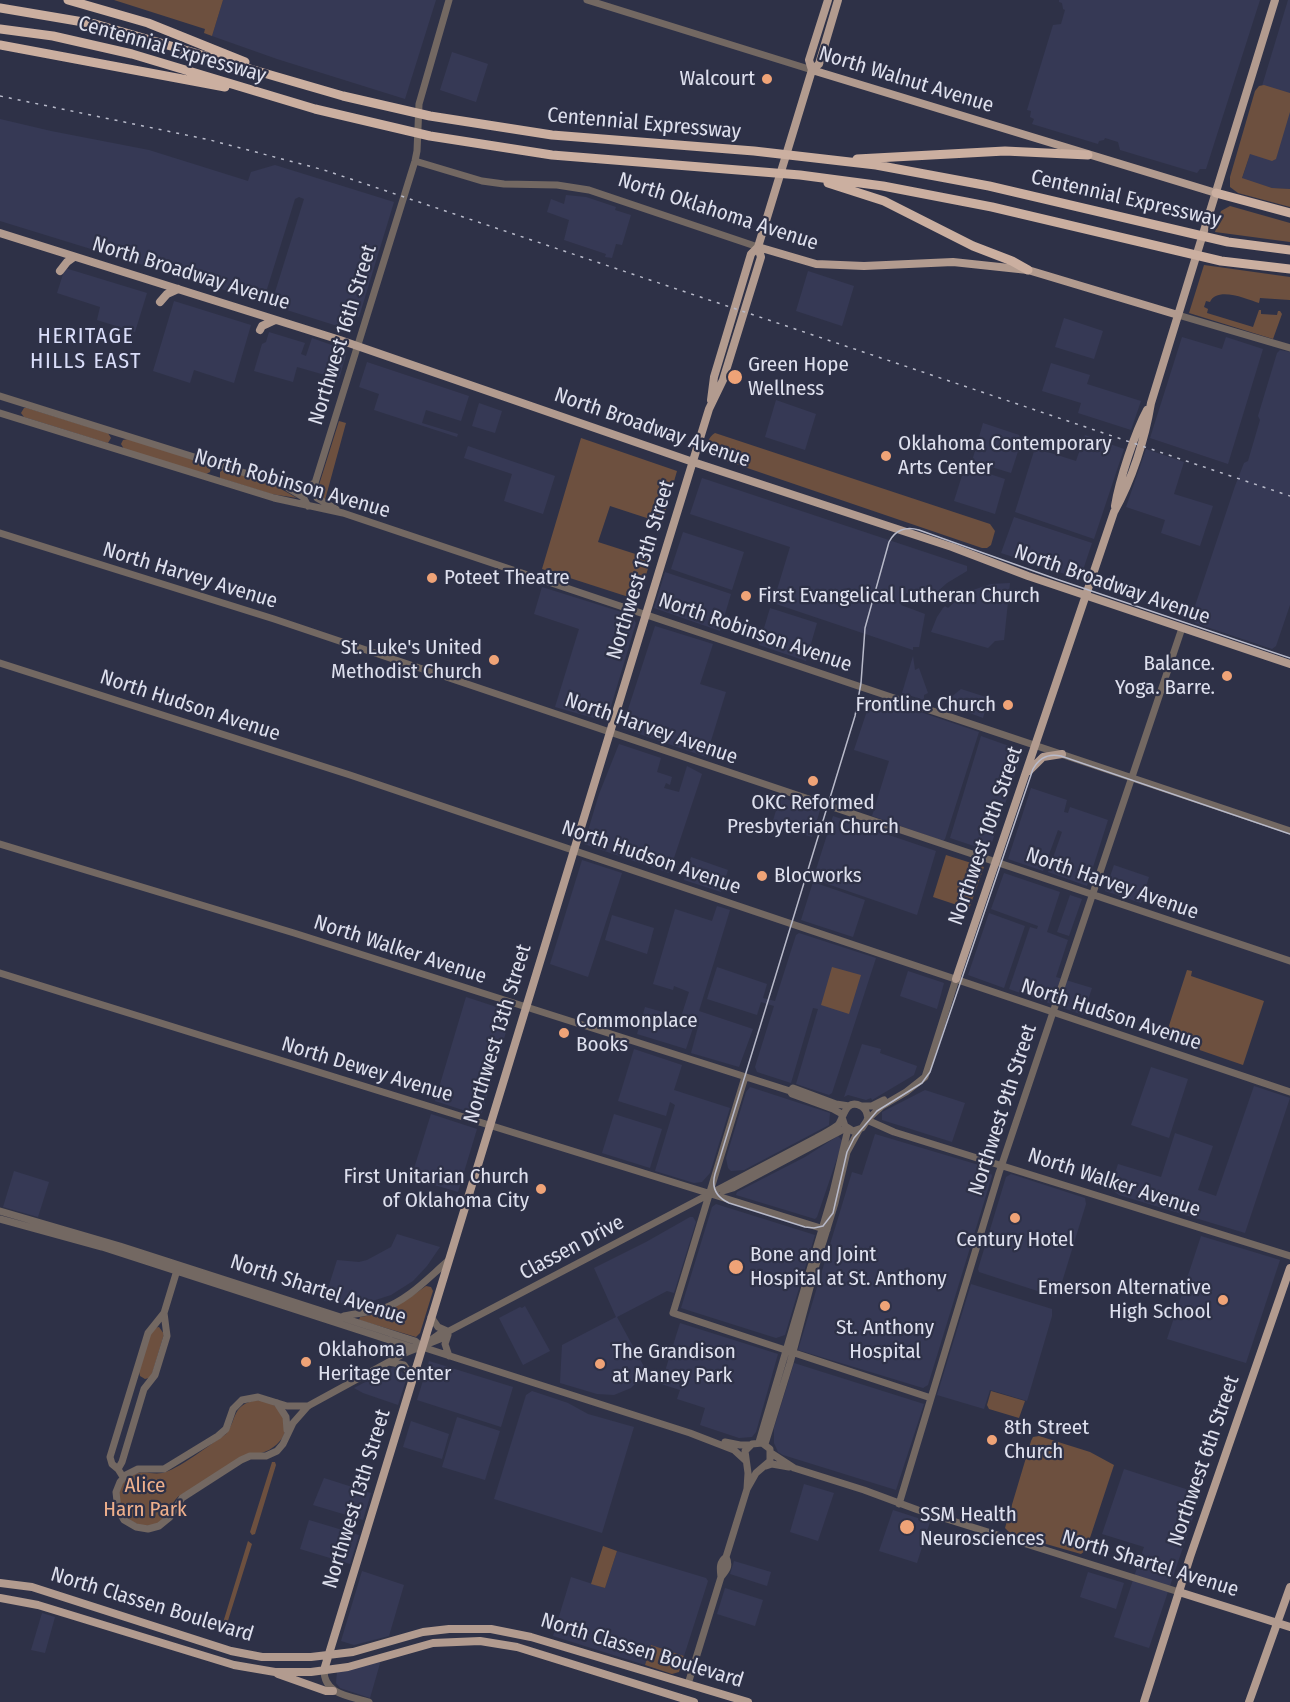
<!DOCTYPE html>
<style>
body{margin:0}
canvas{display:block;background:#2e3147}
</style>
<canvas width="1290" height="1702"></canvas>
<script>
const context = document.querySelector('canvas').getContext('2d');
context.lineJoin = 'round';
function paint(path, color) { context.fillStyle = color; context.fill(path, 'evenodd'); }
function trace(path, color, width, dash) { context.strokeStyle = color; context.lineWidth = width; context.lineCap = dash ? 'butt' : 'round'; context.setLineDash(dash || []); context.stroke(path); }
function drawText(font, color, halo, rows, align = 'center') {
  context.font = font + ' "Fira Sans Condensed",sans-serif'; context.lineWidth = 4.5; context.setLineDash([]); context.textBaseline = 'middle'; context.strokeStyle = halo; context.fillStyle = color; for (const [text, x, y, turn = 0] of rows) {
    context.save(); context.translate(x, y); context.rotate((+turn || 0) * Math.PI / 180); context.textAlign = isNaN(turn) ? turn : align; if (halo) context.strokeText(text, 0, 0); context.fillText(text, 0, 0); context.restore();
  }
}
const built = new Path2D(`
 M223,0H436L405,99L277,59L212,36Z
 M1059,0H1260L1206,169H1200L1197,173L1120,150L1118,142L1105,138L1104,140L1099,141L1098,144L1032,124L1034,119L1030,117L1031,111L1027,110L1053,25L1061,24L1065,10L1063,9L1062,3L1059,2Z
 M1288,0H1290V189L1272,188L1242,179L1271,89L1262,86Z
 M452,52L488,64L476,102L440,90Z
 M0,119L51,131L149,150L248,181L251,172L275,165L394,202L359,317L354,316L350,330L271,305L304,199L299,197L295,199L263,302L0,221Z
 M566,195L586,197L616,207L615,210L631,215L622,245L616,244L612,258L605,257L606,254L564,240L569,220L547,212L551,199L564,204Z
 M65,268L147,293L135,332L97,320L100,307L57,293Z
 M808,271L854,286L842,326L796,311Z
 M174,301L251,325L234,383L194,370L190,383L153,371Z
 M1064,318L1103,331L1094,359L1055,347Z
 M269,332L305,343L301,354L306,356L312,338L343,349L341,354L346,355L339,379L297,367L293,382L254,371L262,344L266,342Z
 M1182,337L1222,349L1226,337L1263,349L1228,464L1150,438Z
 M1280,350L1290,352V605L1276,646L1272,649L1195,623L1191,618L1235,486L1244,463L1248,461L1260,420L1258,416L1277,353Z
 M367,362L469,396L461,421L426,410L422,423L458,434L457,437L374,410L379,394L359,387Z
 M1051,363L1090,375L1087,384L1141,401L1131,430L1078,413L1081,403L1042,391Z
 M776,400L816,414L805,450L765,437Z
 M479,403L502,411L495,433L472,426Z
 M983,423L1019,435L1021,442L1011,473L972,461Z
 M1085,435L1124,449L1094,539L1015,512L1035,448L1076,461Z
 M468,446L555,476L543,514L504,501L512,474L464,458Z
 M1146,449L1184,462L1174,494L1213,506L1200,546L1161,533L1165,520L1126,507Z
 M965,466L1005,479L995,514L954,501Z
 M702,478L967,566V571L947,583L928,600L906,593L901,605L925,614L919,647H913V650L773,603L790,547L690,514Z
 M1014,517L1092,543L1080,579L1001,553Z
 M683,532L744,552L732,590L671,569Z
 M665,572L731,594L720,631L654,608Z
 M1010,583L1004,640L995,641L988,648L931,632L937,617L943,608L945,606L948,608L964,593L991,584Z
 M542,587L631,615L636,623L609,713L606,714L604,721L555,707L579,629L534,614Z
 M770,608L817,623L806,661L759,645Z
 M655,626L713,644L700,684L726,692L706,757L622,728Z
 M913,656L915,670L919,668L928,693L924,695V700L902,693Z
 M961,689L989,698L983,718L964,711L950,700V698Z
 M871,699L903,706L979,732L945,839L943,841L872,816L889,761L854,750Z
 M981,736L1023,751L989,851L950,838Z
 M619,744L661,758L657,772L672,777L670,785L666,783L664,788L679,792L687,766L702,774L669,873L584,844L599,794Z
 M1031,788L1067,800L1064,812L1068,813L1070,807L1108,820L1087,886L1048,872L1062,832L1058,830L1043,871L1008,859Z
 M780,797L820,810L812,837L772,824Z
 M833,816L936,851L917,915L813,879Z
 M691,857L728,870L721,892L684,880Z
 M582,860L622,873L588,977L550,964Z
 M1114,865L1149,877L1141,903L1105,891Z
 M1004,873L1060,892L1047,932L1068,940L1056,977L1092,988L1083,1015L1009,989L1030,927L1037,929L1038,926L991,909Z
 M813,882L865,900L853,937L801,920Z
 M1070,895L1082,899L1069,936L1057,932Z
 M717,906L730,910L699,1011L753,1029L739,1067L691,1053L699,1023L695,1022L686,1049L637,1034L645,1007L681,1017L689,992L674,986L673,990L653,984L675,909L712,921Z
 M989,913L1025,926L1004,988L968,975Z
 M612,915L654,928L647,954L605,940Z
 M799,933L876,958L832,1093L829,1095L796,1084L818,1009L813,1008L791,1083L757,1072L755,1067L774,1006L761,1002L757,1015L707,999L717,967L767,984L763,998L775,1001L796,935Z
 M908,971L944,983L937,1009L900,996Z
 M466,997L512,1012L481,1116L435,1101Z
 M862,1044L881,1049L880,1053L917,1066L914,1075L872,1100L871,1098L866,1100L848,1095L844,1097Z
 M634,1049L682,1065L674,1090L730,1108L710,1173L702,1182L694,1183L655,1171L675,1105L670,1102L666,1116L618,1101Z
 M1151,1067L1188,1079L1169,1138L1131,1125Z
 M1254,1086L1290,1098L1245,1233L1119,1195L1110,1189L1118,1164L1161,1177L1175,1133L1213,1146L1198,1190L1216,1196Z
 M750,1087L830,1113L829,1125L744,1170L731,1171L728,1168L726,1158L746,1092Z
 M925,1090L965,1103L952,1142L882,1120V1112Z
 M431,1114L477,1129L458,1192L411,1178Z
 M614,1114L662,1129L650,1168L602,1153Z
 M875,1134L989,1168L992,1176L928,1385L923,1388L798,1350L852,1172L862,1175Z
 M838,1136L843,1141L817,1217L815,1219L736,1195L737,1192L805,1157Z
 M14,1171L49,1182L38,1217L3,1207Z
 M1011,1174L1085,1198L1086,1204L1058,1295L1056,1297L979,1272L978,1269L1006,1177Z
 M716,1204L815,1235L785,1335L776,1338L681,1308L712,1207Z
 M690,1217H693L696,1222L674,1293L667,1291L617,1317L647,1372L631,1388L614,1395L597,1394L560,1383L562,1345L616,1317L594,1268L646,1242Z
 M397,1234L440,1247L427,1266L413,1281L391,1295L360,1305L324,1301L337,1260L359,1262L367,1260L391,1247Z
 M1201,1236L1280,1260L1246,1363L1167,1339Z
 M971,1284L1052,1309V1316L1027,1401L990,1390L984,1409L937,1395Z
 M525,1306L550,1351L523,1365L499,1318L520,1307L522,1308Z
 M680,1323L778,1354L756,1432L752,1437L739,1438L700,1425L705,1408L677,1399L680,1390L661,1384Z
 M429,1361L513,1387L501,1427L417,1400Z
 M794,1363L924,1404L896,1490L783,1455L778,1452L774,1443V1428Z
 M395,1366L407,1377L398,1405L363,1393L354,1388Z
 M532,1391L568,1403L588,1414L634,1427L602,1533L494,1499L526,1395Z
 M457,1417L500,1431L485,1480L442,1467Z
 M411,1421L449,1434L442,1459L403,1447Z
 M1124,1469L1201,1494L1149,1648L1114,1637L1144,1547L1102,1534Z
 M324,1478L371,1493L363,1520L313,1505Z
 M804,1484L834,1493L818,1541L790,1532Z
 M893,1510L930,1522L917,1563L879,1551Z
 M309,1520L359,1535L350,1564L300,1549Z
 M617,1551L706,1578L708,1581L684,1656L651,1646L645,1665L553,1636L571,1577L605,1588Z
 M734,1561L771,1572L767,1586L730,1574Z
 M362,1571L404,1585L389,1636L354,1645L341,1641Z
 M1088,1572L1124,1583L1116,1609L1080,1597Z
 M725,1588L763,1600L755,1626L717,1614Z
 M42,1613L55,1617L45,1653L31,1650Z
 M381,1660L370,1698L340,1688L336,1683L337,1672Z`);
const green = new Path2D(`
 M114,0H223L212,36L204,33L205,29Z
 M1264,85L1290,93V112L1276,159L1272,161L1250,154L1242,178L1272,188L1290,189V207L1238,193L1230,187V177L1255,91L1259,86Z
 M1230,206L1290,223V242L1215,232L1221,211Z
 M1204,265L1290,277V300L1260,298L1259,303C1247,299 1217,286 1210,302L1206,301L1204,307L1208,309L1207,313L1253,327L1259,310H1261V314L1277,315L1278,311H1280L1282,314L1273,339L1189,313Z
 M24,408H27L108,433L111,438L108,443L104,442L24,417L21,413Z
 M339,421L346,423L325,500L320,497L319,485Z
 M715,433L990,524L995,531L991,545L987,548H982L712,456L707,453C705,446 709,436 715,433Z
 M581,438L677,471L662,523L610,506L598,542L651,559L638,600L542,569Z
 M128,439L207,464L211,467L210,472L206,474L124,449L121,444L123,440Z
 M224,469L274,485L297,498L271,494L220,478V472Z
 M946,855L984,867L969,909L933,897Z
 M832,967L861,975L849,1014L821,1005Z
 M1187,970L1192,971L1191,976L1264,1001L1243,1065L1165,1038Z
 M426,1286L431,1287L433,1291L420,1333L416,1337L359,1320L360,1317C386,1314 405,1301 426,1286Z
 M159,1327L164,1334L152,1374L149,1378L145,1379L140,1376L139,1371L151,1332L154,1328Z
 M991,1391L1025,1401L1019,1418L989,1409L987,1405Z
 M257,1400C263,1401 270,1402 275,1406C298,1424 281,1450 257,1454L179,1496C169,1504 169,1519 156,1524C129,1534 105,1498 127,1479C139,1468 149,1475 162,1473C176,1471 212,1443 226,1434C238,1418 231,1405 257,1400Z
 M1039,1436L1090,1452L1114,1465L1086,1550L1081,1554L1011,1534L1005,1528L1031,1441L1033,1437Z
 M272,1462H275L276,1465L255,1534L252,1535L250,1532Z
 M248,1541L252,1544L226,1627L223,1629L222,1626Z
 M603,1546L617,1551L605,1588L591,1584Z
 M651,1645L684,1656L679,1672L672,1674L645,1665Z`);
const minor = new Path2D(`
 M587,0L812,70
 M415,161L482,181L504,184L557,185L589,190L758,247
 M1178,315L1290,348
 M0,396L277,483L302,488L315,483
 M0,413L274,498L343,513L1290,831
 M288,488L303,497L308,506
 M336,509L317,498L315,483L415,161L417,151L419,104L449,0
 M0,533L274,619L1290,961
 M0,663L350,775L1290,1092
 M0,844L294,933L790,1091L792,1094L833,1109L842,1114
 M0,973L827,1230
 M745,1077L673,1313L931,1398
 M790,1091L793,1088L836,1104L849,1106
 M861,1106H872L884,1100
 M868,1119L882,1106L906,1092L925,1077L956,979
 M867,1120L894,1132L1290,1256
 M723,1191L733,1188L846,1128
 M0,1211L120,1246L415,1341L422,1347L690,1433L734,1450L746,1461
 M0,1219L102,1247L417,1349
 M344,1316C356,1313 369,1313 382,1309C408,1300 427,1279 448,1261
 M431,1317L438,1327L447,1331
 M448,1335L445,1344L449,1356
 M390,1340L396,1349L394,1360
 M428,1342L442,1332L449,1331
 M389,1362L404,1365L413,1378
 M277,1403L286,1417L287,1430
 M308,1406H287L258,1397L242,1400L233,1409L226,1429L218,1436L164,1469H138L126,1475L120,1482L116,1492L118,1510L124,1520L136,1527L148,1529L159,1526L170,1517L182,1498L241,1460L250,1456H266L277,1451L283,1444L293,1423L308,1406L405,1353L445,1337L449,1331L816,1138C823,1134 832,1130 838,1125C844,1118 845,1098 861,1106C866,1109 867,1113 868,1119L862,1128L853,1131L845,1126L842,1117
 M725,1442L740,1445H750
 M759,1442L833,1192L848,1129
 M765,1444L790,1363L816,1265L835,1203L847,1152L859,1130
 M771,1453L794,1468L864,1490L918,1510L1179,1592
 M766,1466L772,1464L789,1467
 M118,1469L122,1462L144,1389L155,1375L167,1336L164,1313
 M123,1477L118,1469L112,1464L110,1457L148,1333L164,1313L178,1267
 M899,1504L999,1173L1182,628
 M721,1577C720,1568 719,1563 726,1557L747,1489L748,1473L745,1451L752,1444L762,1443L770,1449V1461L756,1473L747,1489
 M324,1670C324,1695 350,1696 369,1702
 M688,1684L721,1577C727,1570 730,1566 726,1557`);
const major = new Path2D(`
 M812,70L1216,193
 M812,70L809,60L828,0
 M0,233L340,340L693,462L952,547L1028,576L1290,664
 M758,247L816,264L864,266L953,262L1028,270L1178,315
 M60,271L67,262L74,257
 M160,302L167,294L178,289
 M260,330L262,326L275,320
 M711,400L714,377L751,254L758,247L812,70L819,64L838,0
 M1115,506C1119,481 1135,432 1147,410
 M1029,771L1043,757L1062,754
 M956,979L1114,512C1132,480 1145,439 1151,403L1275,0
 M0,1583L32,1587L231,1651L262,1657H311L353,1652L423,1632L449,1629H491L531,1637L748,1702
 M1179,1592L1290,1627
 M0,1598L38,1605L234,1665L275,1672H311L348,1667L433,1643L480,1641L517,1647L694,1702
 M324,1670L661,565L709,409L723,380L761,257L758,247
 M278,1674L326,1691H333
 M1144,1702L1190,1557L1290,1268
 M1249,1702L1290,1587`);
const highway = new Path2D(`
 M68,0L148,23L245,62
 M0,8L95,24L343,96L430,116L552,135L754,151L876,165L989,186L1228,242L1290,250
 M0,29L53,36L132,54L315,109L430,136L552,155L800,175L883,186L992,207L1221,261L1290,269
 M0,45L225,87
 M857,159L1005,151L1088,155
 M828,183L884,201L973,246L1012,261L1028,270
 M1216,193L1290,213`);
const tram = new Path2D(`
 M1290,658L1056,579L919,530C906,526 895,530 889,542L865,628L861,683L855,716L715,1174C711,1188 716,1197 729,1203L805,1227L814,1228L823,1226L833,1213L847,1152L854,1138L877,1111L922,1083L930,1072L1033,769C1039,758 1048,753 1061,756L1290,834`);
const rail = new Path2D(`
 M0,96L210,140L324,170L1290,496`);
const markers = [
 [767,79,6,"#efa377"],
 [735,377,8,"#efa377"],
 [886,456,6,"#efa377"],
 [432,578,6,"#efa377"],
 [746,596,6,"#efa377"],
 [494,660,6,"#efa377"],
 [1227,676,6,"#efa377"],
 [1008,705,6,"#efa377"],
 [813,781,6,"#efa377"],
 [762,876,6,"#efa377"],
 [564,1033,6,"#efa377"],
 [541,1189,6,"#efa377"],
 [1015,1218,6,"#efa377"],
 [736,1267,8,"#efa377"],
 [1223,1300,6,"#efa377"],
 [885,1306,6,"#efa377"],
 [306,1362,6,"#efa377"],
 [600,1364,6,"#efa377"],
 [992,1440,6,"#efa377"],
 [907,1527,8,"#efa377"]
];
const streetNames = [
 ["Centennial Expressway",172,50,16],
 ["North Walnut Avenue",906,80,17],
 ["Centennial Expressway",644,124,5],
 ["Centennial Expressway",1126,199,13],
 ["North Oklahoma Avenue",718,212,18],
 ["North Broadway Avenue",191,274,17],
 ["Northwest 16th Street",343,335,-73],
 ["North Broadway Avenue",652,428,19],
 ["North Robinson Avenue",292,484,16],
 ["Northwest 13th Street",641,570,-73],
 ["North Harvey Avenue",190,576,17],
 ["North Broadway Avenue",1112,585,19],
 ["North Robinson Avenue",755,633,19],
 ["North Hudson Avenue",190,706,18],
 ["North Harvey Avenue",651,729,19],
 ["Northwest 10th Street",986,836,-71],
 ["North Hudson Avenue",651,858,19],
 ["North Harvey Avenue",1112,884,19],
 ["North Walker Avenue",400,950,18],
 ["North Hudson Avenue",1111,1015,18],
 ["Northwest 13th Street",498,1034,-73],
 ["North Dewey Avenue",367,1070,17],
 ["Northwest 9th Street",1003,1110,-72],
 ["North Walker Avenue",1114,1183,18],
 ["Classen Drive",572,1248,-28],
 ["North Shartel Avenue",318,1290,18],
 ["Northwest 6th Street",1204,1461,-71],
 ["Northwest 13th Street",357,1499,-73],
 ["North Shartel Avenue",1150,1564,17],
 ["North Classen Boulevard",152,1605,17],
 ["North Classen Boulevard",642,1651,17]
];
const poiNames = [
 ["Walcourt",755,79,"right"],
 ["Green Hope",748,365],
 ["Wellness",748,389],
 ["Oklahoma Contemporary",898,444],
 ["Arts Center",898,468],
 ["Poteet Theatre",444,578],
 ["First Evangelical Lutheran Church",758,596],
 ["St. Luke's United",482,648,"right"],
 ["Methodist Church",482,672,"right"],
 ["Balance.",1215,664,"right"],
 ["Yoga. Barre.",1215,688,"right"],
 ["Frontline Church",996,705,"right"],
 ["OKC Reformed",813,803,"center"],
 ["Presbyterian Church",813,827,"center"],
 ["Blocworks",774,876],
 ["Commonplace",576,1021],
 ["Books",576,1045],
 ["First Unitarian Church",529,1177,"right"],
 ["of Oklahoma City",529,1201,"right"],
 ["Century Hotel",1015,1240,"center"],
 ["Bone and Joint",750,1255],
 ["Hospital at St. Anthony",750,1279],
 ["Emerson Alternative",1211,1288,"right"],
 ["High School",1211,1312,"right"],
 ["St. Anthony",885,1328,"center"],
 ["Hospital",885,1352,"center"],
 ["Oklahoma",318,1350],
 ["Heritage Center",318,1374],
 ["The Grandison",612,1352],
 ["at Maney Park",612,1376],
 ["8th Street",1004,1428],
 ["Church",1004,1452],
 ["SSM Health",920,1515],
 ["Neurosciences",920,1539]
];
const parkNames = [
 ["Alice",145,1486],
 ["Harn Park",145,1510]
];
const neighbourhoodNames = [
 ["HERITAGE",86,337],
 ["HILLS EAST",86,362]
];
paint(built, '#363955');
paint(green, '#6d503f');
trace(minor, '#736862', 7);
trace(major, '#b29b8f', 8);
trace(highway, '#cbafa0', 9);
trace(tram, '#b8baca', 1.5);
trace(rail, '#b8baca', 1.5, [3, 6]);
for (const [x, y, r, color] of markers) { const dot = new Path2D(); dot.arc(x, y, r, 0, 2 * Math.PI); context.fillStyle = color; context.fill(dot); trace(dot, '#2e3147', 2); }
drawText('21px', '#dee0ee', '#2e3147', streetNames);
drawText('21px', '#dee0ee', '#2e3147', poiNames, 'left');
drawText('21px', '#efb08c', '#2e3147', parkNames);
context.letterSpacing = '1.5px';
drawText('22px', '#d9ddf9', '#2e3147', neighbourhoodNames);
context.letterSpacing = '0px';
</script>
